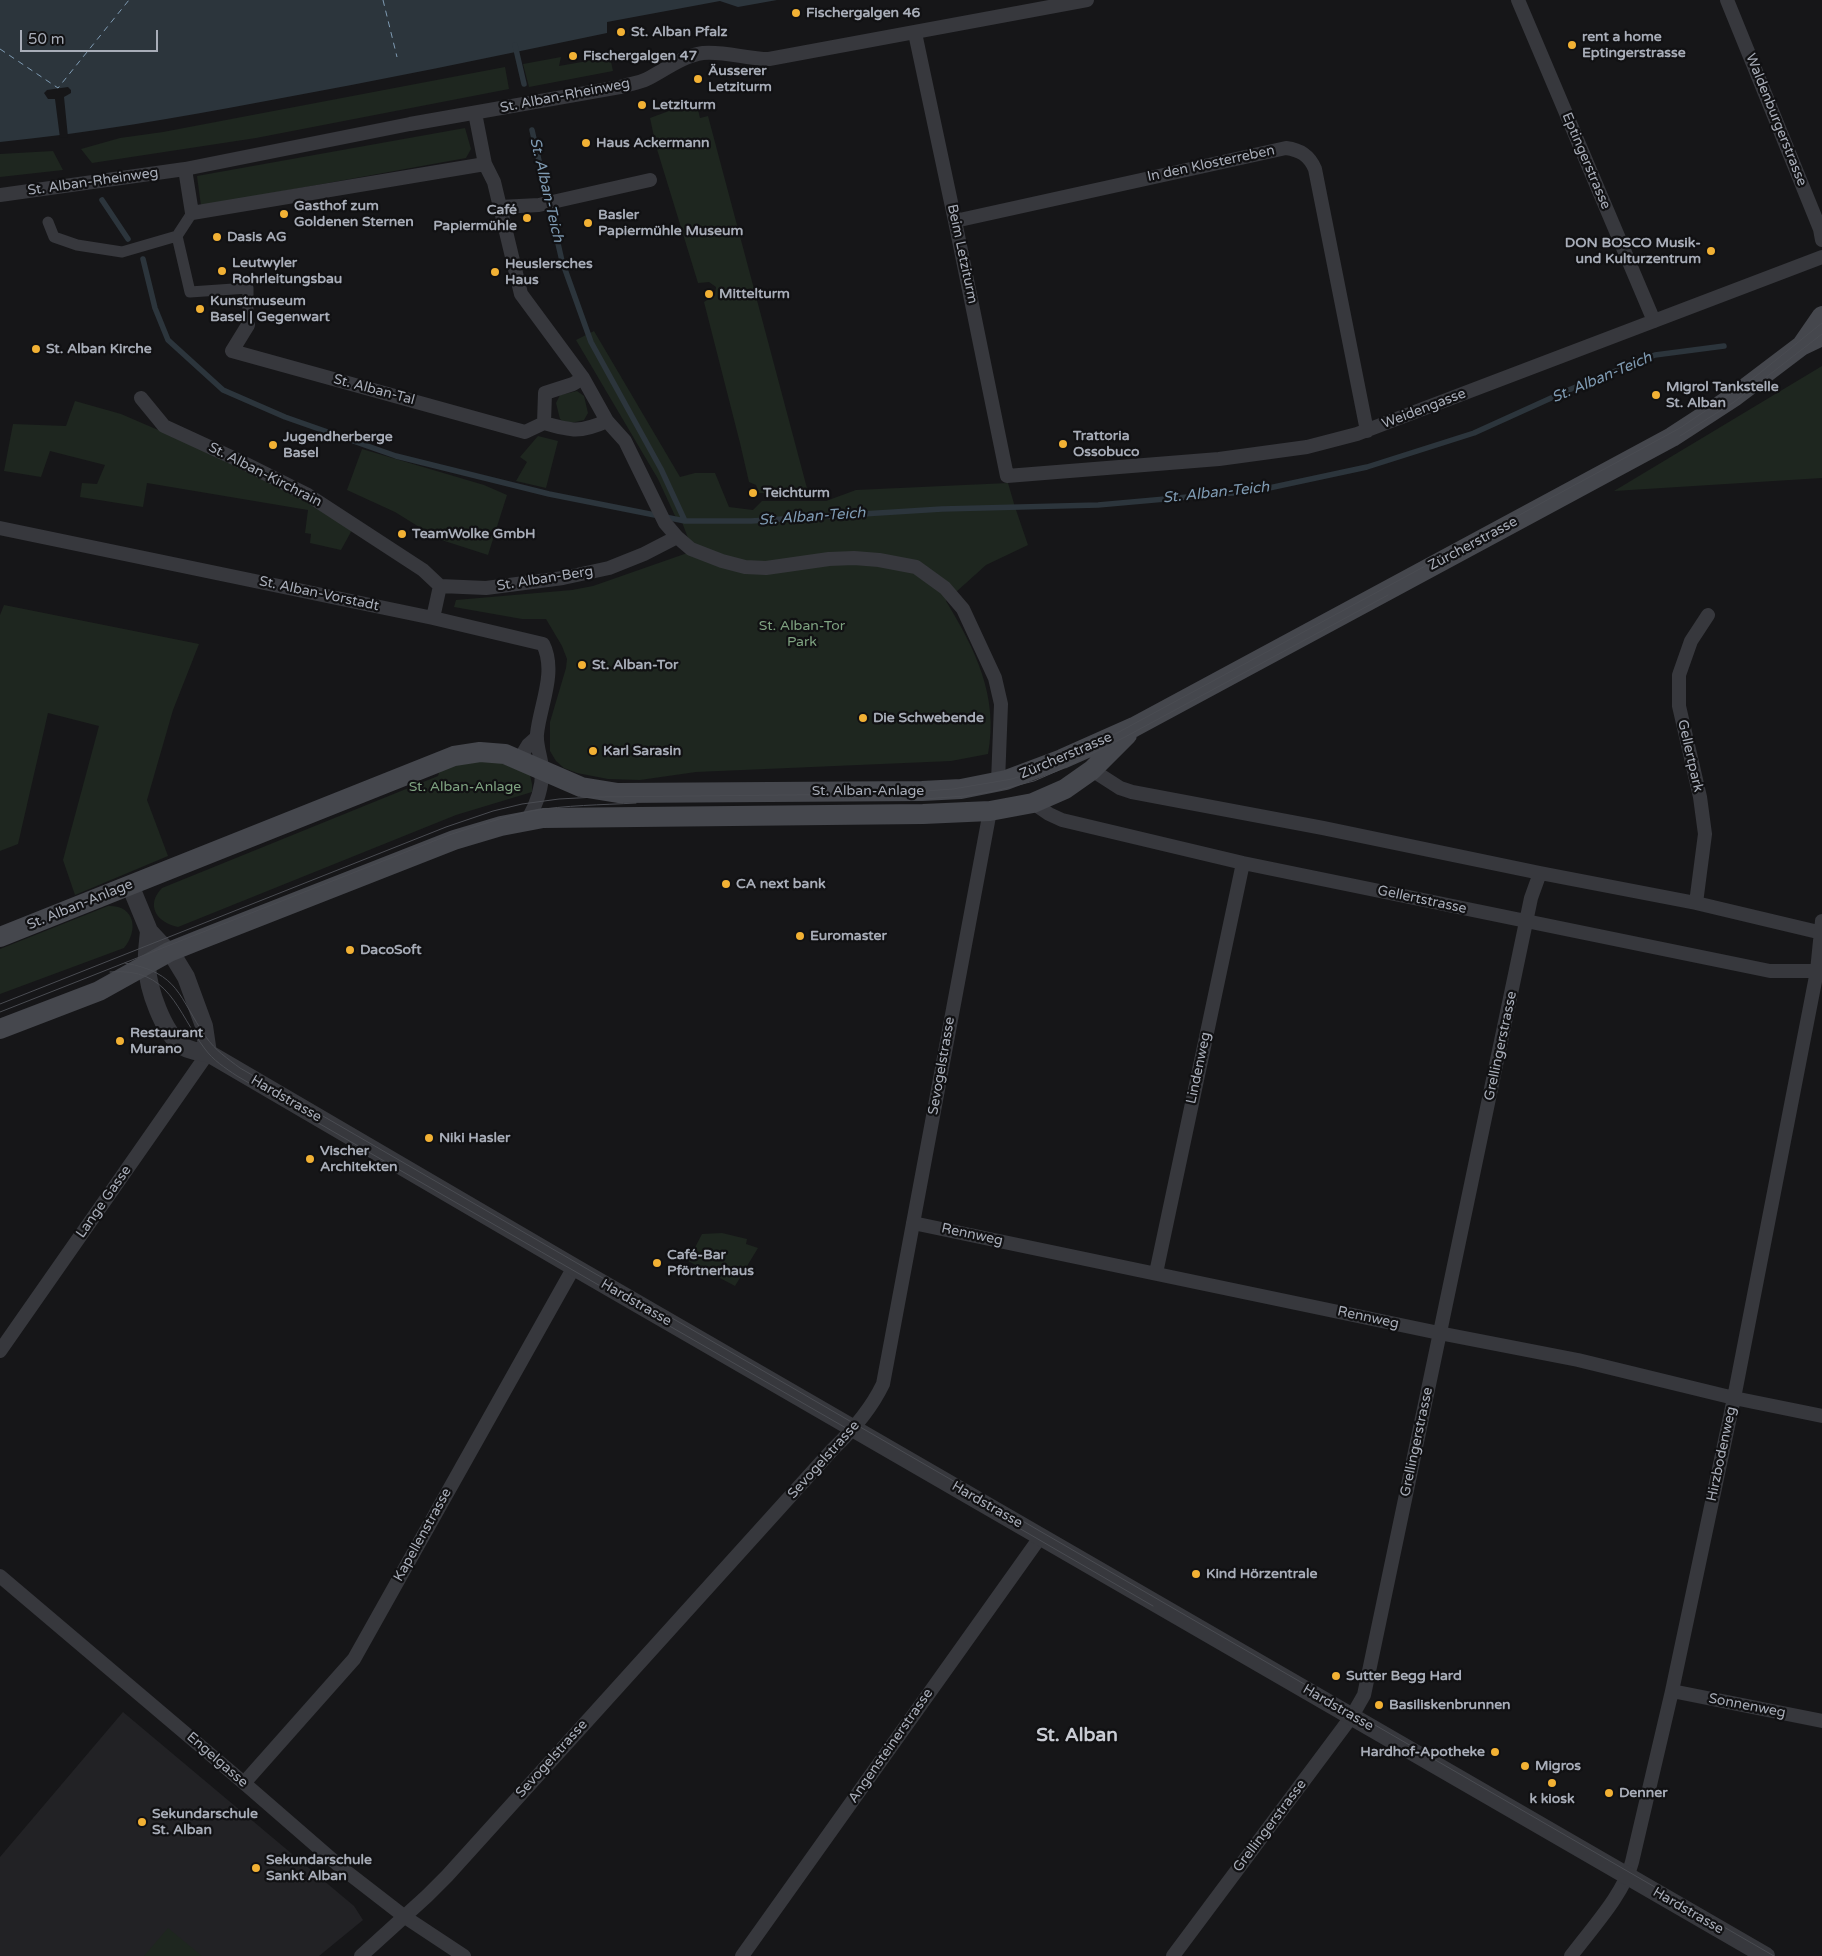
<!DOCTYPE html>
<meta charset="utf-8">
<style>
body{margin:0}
#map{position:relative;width:1822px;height:1956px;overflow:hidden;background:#161618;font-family:"Varela Round",sans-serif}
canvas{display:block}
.scale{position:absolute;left:20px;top:30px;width:138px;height:22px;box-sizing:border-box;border:2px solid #a8adb8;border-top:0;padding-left:6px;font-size:15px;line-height:18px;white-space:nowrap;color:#a8adb8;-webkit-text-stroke:4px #111113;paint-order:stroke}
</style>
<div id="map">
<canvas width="1822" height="1956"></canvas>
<div class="scale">50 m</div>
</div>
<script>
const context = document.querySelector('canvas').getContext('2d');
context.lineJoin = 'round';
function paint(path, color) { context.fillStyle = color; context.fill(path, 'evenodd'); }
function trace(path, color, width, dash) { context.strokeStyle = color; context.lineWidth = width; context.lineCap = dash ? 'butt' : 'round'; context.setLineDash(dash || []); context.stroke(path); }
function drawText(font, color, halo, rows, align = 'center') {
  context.font = font + ' "Varela Round",sans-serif'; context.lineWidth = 4.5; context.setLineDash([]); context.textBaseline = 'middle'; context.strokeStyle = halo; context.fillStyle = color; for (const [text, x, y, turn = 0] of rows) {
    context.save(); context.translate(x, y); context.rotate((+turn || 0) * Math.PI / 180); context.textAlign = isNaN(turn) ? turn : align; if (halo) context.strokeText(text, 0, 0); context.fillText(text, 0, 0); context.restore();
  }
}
const built = new Path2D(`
 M123,1712L354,1906L363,1920L319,1956H0V1857Z`);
const green = new Path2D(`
 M561,57L559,66L610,57L613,71L529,87L523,64Z
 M505,67L509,89L256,138L92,163L81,149L120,138L163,132Z
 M696,101L700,118L708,116L808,492L807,494L758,493V490L756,485L749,482L740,443L704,302L715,295L716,287L709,282L698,283L656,146L650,118Z
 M465,128L471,149L466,158L201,206L197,176Z
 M53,151L63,170L0,177V154Z
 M594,331L680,477L695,473H715L729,507L753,510L762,501H826L856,490L1008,483L1015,507L1028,545L986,565L946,601C975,649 999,696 988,754L951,761L696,772L640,780L608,779L577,773L564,768L556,761L550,751V722L566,668L567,659L562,646L546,619H522L454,607L456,600L572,590L593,586L693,551L680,517L676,518L658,479L576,340Z
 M1822,366V478L1614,491Z
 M577,391L584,396L588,413L584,420L567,424L560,419L556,403L560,395Z
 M75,401L121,414L242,466L307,502L352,530L341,550L310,543L311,534L305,533L308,510L147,483L143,507L80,497L82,483L97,484L105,465L50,451L41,477L4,471L13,424L66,426Z
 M538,436L558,441L546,488L516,481L527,462L520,457Z
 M362,449L484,485L507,495L488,555L426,535L424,530L395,512L347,490Z
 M4,605L199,644L173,710L147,800L168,856L75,895L63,860L99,726L48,713L18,844L0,851V615Z
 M497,761L530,775L532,784V792L456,815L178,927C157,923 145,905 162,888L438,776L440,769L458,763Z
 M108,906C135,905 139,930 124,948L0,994V949Z
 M722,1233L747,1239L746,1244L758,1248L735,1286L688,1261L702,1234Z
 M168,1928L202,1956H144Z`);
const water = new Path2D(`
 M0,0H777L738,7L720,1L607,22V33C493,57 380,80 266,101C177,118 89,133 0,142Z`);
const pier = new Path2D(`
 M68,87L71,90V93L64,97L68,137L60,138L55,99H48L44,93L47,90Z`);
const stream = new Path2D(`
 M515,45L524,84
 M532,130L562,261L591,342L661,469L685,521H751L942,509L1098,505L1255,491L1367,467L1474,433L1571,389L1655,355L1724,346
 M102,200L128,239
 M143,259L155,308L168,340L223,390L285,417L396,456L549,494L685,521`);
const ferry = new Path2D(`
 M383,0L397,57
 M0,49L58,88L129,0`);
const pedestrian = new Path2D(`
 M192,213L177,236L190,292L248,288V325
 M48,222L54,237L77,245L122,252L177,236`);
const minor = new Path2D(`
 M1518,0L1654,321
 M1727,0L1820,229L1822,240
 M915,33L955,221L1007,476L1219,459L1307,447L1357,434L1822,257
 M475,113L485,164L494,182L521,294L583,378L607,421C580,433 572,431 544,423L545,393L573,384L583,378
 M185,169L192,213L485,164
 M0,195L185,169L410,124L620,87C629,84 639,83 647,79C665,70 682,56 703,53C725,51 747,59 769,59L1087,0
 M500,207L539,205L650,180
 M955,221L1286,148C1300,150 1309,155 1315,169L1367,431
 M248,325L232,351L525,432L544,423
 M141,398L164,426L240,461L308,495L423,570L440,586
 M607,421L625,441L665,523L677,537L691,549L722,561L745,567L766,568L829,559L854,558L879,560L916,567L945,588L963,609L995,678L1001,704L998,782
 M0,528L433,618L543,644C557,672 540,705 537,734C536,745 541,757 542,768C543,786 536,805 528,819
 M440,586L486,588L563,578L609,568L644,554L677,537
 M433,618L440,586
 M519,760L528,745L537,737
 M1092,770L1120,788L1132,792L1323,828L1540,873L1696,903L1822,933
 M1033,803L1049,814L1062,820L1243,863L1770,971H1817
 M1696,903L1705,834L1700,797L1679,706V675L1691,641L1708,615
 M913,1223L1439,1333L1578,1360L1734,1398L1822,1416
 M1156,1273L1243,863
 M0,1351L208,1053
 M0,1576L244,1783L343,1869L405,1917L464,1956
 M1672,1691L1822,1721
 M244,1783L354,1659L574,1267
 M361,1956L427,1896L447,1876L833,1449C853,1430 871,1409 883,1384L990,811
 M742,1956L1041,1536
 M1173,1956L1352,1716L1364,1695L1531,898L1540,873
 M1571,1956C1591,1929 1624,1894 1632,1862L1672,1691L1734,1398L1817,971L1822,921`);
const tertiary = new Path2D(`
 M130,885L149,931L175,959L186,977L204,1026L208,1053
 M149,931C148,943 146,955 147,966C148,989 163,1032 182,1046C190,1051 199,1052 208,1053L574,1267L1766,1956`);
const secondary = new Path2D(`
 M1802,345L1822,316
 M0,937L454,756L480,752L505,754L581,787L618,793L922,791L961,789L1006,780L1062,759L1134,727L1672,437L1735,396L1801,346L1822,336
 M0,1029L99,991L169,952L199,940L454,840L501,826L543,818L923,814L990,811L1033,803L1065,789L1092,770L1127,735`);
const tram = new Path2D(`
 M1680,436L1734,402L1822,334
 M909,800L965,796L995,791L1034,781L1057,771L1125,737L1388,595
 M125,963C180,973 178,997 206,1037C215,1050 228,1059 240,1068L1774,1956
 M110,972C170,967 176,1011 205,1049C213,1060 225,1068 237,1076L846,1428
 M0,1004L446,827L493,811L522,804L559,799L596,797L883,794L953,789L1012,779L1037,771L1065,759L1117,733L1680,428L1751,380L1822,323
 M0,1012L449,835C476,826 503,817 531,811C566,805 601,805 636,803
 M1000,1517L1153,1606`);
const markers = [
 [796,13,5,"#f2b134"],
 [621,32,5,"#f2b134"],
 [1572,45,5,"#f2b134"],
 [573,56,5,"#f2b134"],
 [698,79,5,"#f2b134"],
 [642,105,5,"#f2b134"],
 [586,143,5,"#f2b134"],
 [284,214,5,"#f2b134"],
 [527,218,5,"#f2b134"],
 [588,223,5,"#f2b134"],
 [217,237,5,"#f2b134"],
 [1711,251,5,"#f2b134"],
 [222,271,5,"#f2b134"],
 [495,272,5,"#f2b134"],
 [709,294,5,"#f2b134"],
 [200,309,5,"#f2b134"],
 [36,349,5,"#f2b134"],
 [1656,395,5,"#f2b134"],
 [1063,444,5,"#f2b134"],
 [273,445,5,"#f2b134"],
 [753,493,5,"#f2b134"],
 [402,534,5,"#f2b134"],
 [582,665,5,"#f2b134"],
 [863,718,5,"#f2b134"],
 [593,751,5,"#f2b134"],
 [726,884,5,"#f2b134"],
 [800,936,5,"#f2b134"],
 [350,950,5,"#f2b134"],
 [120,1041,5,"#f2b134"],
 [429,1138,5,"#f2b134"],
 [310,1159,5,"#f2b134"],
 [657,1263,5,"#f2b134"],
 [1196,1574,5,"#f2b134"],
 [1336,1676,5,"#f2b134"],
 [1379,1705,5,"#f2b134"],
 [1495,1752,5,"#f2b134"],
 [1525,1766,5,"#f2b134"],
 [1552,1783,5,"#f2b134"],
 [1609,1793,5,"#f2b134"],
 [142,1822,5,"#f2b134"],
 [256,1868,5,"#f2b134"]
];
const poiNames = [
 ["Fischergalgen 46",806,13],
 ["St. Alban Pfalz",631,32],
 ["rent a home",1582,37],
 ["Eptingerstrasse",1582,53],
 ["Fischergalgen 47",583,56],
 ["Äusserer",708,71],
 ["Letziturm",708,87],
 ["Letziturm",652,105],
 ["Haus Ackermann",596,143],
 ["Gasthof zum",294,206],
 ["Goldenen Sternen",294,222],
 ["Café",517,210,"right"],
 ["Papiermühle",517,226,"right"],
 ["Basler",598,215],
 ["Papiermühle Museum",598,231],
 ["Dasis AG",227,237],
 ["DON BOSCO Musik-",1701,243,"right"],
 ["und Kulturzentrum",1701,259,"right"],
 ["Leutwyler",232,263],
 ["Rohrleitungsbau",232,279],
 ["Heuslersches",505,264],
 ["Haus",505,280],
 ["Mittelturm",719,294],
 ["Kunstmuseum",210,301],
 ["Basel | Gegenwart",210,317],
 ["St. Alban Kirche",46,349],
 ["Migrol Tankstelle",1666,387],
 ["St. Alban",1666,403],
 ["Trattoria",1073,436],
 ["Ossobuco",1073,452],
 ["Jugendherberge",283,437],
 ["Basel",283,453],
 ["Teichturm",763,493],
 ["TeamWolke GmbH",412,534],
 ["St. Alban-Tor",592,665],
 ["Die Schwebende",873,718],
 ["Karl Sarasin",603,751],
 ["CA next bank",736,884],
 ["Euromaster",810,936],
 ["DacoSoft",360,950],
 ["Restaurant",130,1033],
 ["Murano",130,1049],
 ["Niki Hasler",439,1138],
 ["Vischer",320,1151],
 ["Architekten",320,1167],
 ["Café-Bar",667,1255],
 ["Pförtnerhaus",667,1271],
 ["Kind Hörzentrale",1206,1574],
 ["Sutter Begg Hard",1346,1676],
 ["Basiliskenbrunnen",1389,1705],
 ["Hardhof-Apotheke",1485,1752,"right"],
 ["Migros",1535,1766],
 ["Denner",1619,1793],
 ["k kiosk",1552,1799,"center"],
 ["Sekundarschule",152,1814],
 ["St. Alban",152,1830],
 ["Sekundarschule",266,1860],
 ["Sankt Alban",266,1876]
];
const streetNames = [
 ["St. Alban-Rheinweg",565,96,-11],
 ["Waldenburgerstrasse",1776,120,68],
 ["Eptingerstrasse",1586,161,67],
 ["In den Klosterreben",1211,164,-12],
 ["St. Alban-Rheinweg",93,182,-8],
 ["Beim Letziturm",962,254,78],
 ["St. Alban-Tal",374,390,15],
 ["Weidengasse",1424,409,-21],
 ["St. Alban-Kirchrain",265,475,27],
 ["Zürcherstrasse",1473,544,-28],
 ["St. Alban-Berg",545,579,-9],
 ["St. Alban-Vorstadt",319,594,12],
 ["Zürcherstrasse",1066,756,-23],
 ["Gellertpark",1690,756,77],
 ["St. Alban-Anlage",868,791],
 ["Gellertstrasse",1422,900,12],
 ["St. Alban-Anlage",80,905,-22],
 ["Grellingerstrasse",1501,1046,-78],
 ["Sevogelstrasse",942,1066,-80],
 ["Lindenweg",1199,1068,-78],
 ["Hardstrasse",286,1099,30],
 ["Lange Gasse",104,1202,-55],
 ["Rennweg",972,1235,12],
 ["Hardstrasse",636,1303,30],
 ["Rennweg",1368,1318,12],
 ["Grellingerstrasse",1417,1442,-78],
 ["Hirzbodenweg",1722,1454,-78],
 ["Sevogelstrasse",824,1460,-48],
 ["Hardstrasse",987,1505,30],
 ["Kapellenstrasse",423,1535,-61],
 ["Sonnenweg",1747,1706,11],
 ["Hardstrasse",1338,1708,30],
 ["Angensteinerstrasse",891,1746,-55],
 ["Sevogelstrasse",552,1759,-48],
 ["Engelgasse",217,1760,41],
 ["Grellingerstrasse",1270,1826,-53],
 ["Hardstrasse",1688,1911,30]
];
const parkNames = [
 ["St. Alban-Tor",802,626],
 ["Park",802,642],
 ["St. Alban-Anlage",465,787]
];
const waterNames = [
 ["St. Alban-Teich",546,190,77],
 ["St. Alban-Teich",1602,378,-23],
 ["St. Alban-Teich",1216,493,-6],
 ["St. Alban-Teich",812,517,-4]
];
const districtNames = [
 ["St. Alban",1077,1736]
];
paint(built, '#222225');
paint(green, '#1e261f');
paint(water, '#2c353c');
paint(pier, '#161618');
trace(stream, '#2c353c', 5.5);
trace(ferry, '#7f9bb3', 1, [6, 5]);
trace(pedestrian, '#37383d', 11);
trace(minor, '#37383d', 14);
trace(tertiary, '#37383d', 18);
trace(secondary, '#45474d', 20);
trace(tram, '#4a4c52', 1);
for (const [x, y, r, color] of markers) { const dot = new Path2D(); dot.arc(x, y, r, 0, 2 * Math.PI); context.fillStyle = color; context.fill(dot); trace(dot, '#111113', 2); }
drawText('bold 14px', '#a8adb8', '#111113', poiNames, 'left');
drawText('14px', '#a8adb8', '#111113', streetNames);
drawText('14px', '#7fa381', '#111113', parkNames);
drawText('italic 15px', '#7f9bb3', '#111113', waterNames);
drawText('bold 19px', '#c9ccd4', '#111113', districtNames);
</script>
